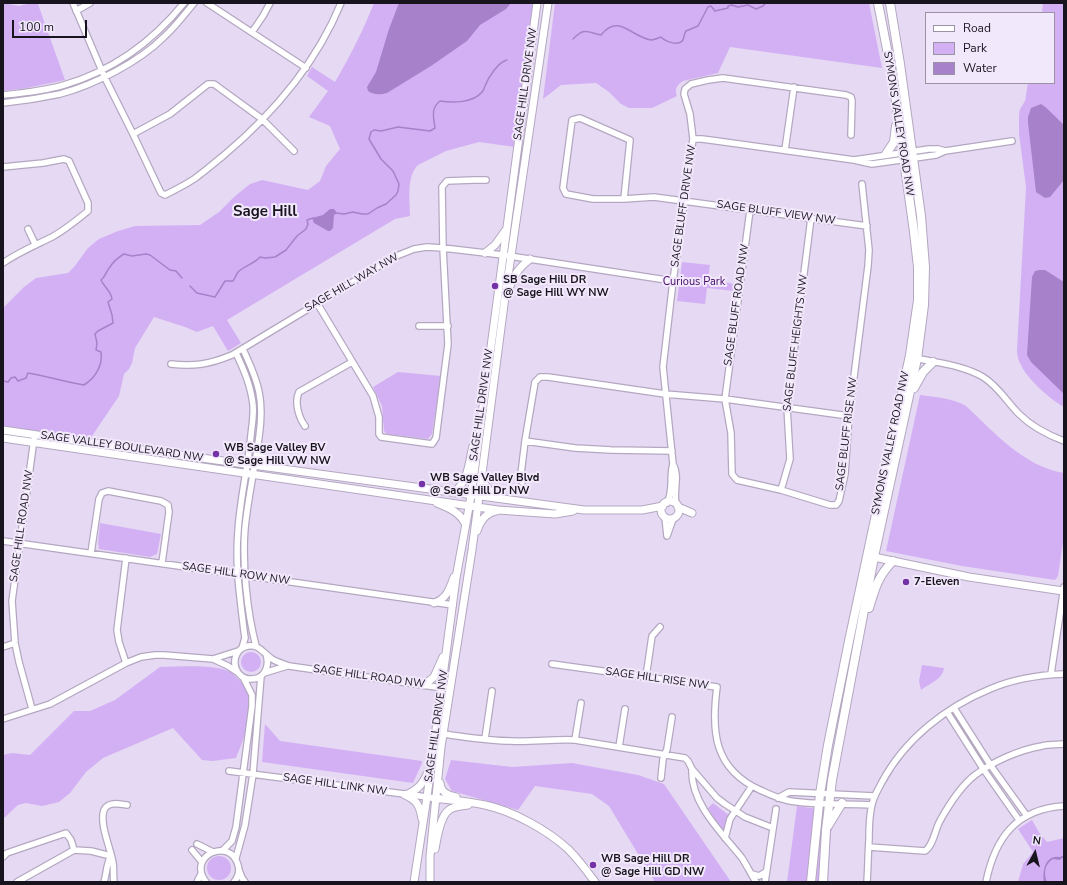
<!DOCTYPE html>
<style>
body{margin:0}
#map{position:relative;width:1067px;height:885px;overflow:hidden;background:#e6d9f3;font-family:"Nunito Sans",sans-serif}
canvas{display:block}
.frame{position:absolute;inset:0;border:4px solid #18141d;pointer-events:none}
.legend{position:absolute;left:925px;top:12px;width:130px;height:72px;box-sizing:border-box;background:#f2e8fc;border:1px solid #9b93a3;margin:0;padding:5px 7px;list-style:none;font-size:12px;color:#18141d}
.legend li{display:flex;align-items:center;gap:8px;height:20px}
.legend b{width:20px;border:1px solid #9b93a3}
.north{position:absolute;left:1015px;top:833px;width:40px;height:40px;-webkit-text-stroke:3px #f2e8fc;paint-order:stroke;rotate:8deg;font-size:11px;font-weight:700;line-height:16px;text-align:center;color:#18141d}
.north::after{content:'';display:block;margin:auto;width:14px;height:18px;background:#18141d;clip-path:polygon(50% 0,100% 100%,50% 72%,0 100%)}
.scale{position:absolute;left:12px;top:20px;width:75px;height:18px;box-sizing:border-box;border:2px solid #18141d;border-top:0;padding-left:5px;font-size:12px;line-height:14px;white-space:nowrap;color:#18141d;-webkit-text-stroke:3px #f2e8fc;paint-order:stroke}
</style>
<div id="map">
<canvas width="1067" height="885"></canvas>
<div class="frame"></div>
<ul class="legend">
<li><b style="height:5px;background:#fff"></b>Road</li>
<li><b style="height:11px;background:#d3b0f4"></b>Park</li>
<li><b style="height:11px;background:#a781ca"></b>Water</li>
</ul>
<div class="north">N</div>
<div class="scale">100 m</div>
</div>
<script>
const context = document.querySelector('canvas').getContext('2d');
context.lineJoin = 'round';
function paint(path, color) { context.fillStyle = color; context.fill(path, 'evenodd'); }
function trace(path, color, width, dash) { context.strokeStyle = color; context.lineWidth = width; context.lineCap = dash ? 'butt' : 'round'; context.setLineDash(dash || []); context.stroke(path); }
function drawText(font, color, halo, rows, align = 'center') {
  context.font = font + ' "Nunito Sans",sans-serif'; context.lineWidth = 4; context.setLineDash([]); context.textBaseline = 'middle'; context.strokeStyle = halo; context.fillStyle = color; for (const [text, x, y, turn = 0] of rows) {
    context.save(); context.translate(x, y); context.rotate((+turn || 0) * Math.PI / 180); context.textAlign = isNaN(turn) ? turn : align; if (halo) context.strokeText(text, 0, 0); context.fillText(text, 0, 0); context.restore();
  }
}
const green = new Path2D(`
 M3,3L19,6L31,3L38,4L65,80L27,88L3,91Z
 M374,3H535L515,147L479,142L446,151L418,165C406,177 410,200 410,216L395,219L227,320L241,343L228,351L213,326L197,332L185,327L154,317L135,348L132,363L129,369L124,374L119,396L92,436L91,440L3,427V308L24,287L36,278L68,273L74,267L88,248L99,239L118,231L135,226L200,225L219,212L234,197L250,184L262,180L308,190L320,181L326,166L340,149L330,126L309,117L328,91L307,76L312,67L335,82C350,56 363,31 374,3Z
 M555,3H869L882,68L730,47L718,73L683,81C677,85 674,89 677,96L652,108H629L621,104L609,92L596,83L561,85L543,99Z
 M1043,3H1064V407C1051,400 1027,379 1021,365C1018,360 1017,355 1017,350L1026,187L1019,134V115L1020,109L1025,101L1028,83H1054V13H1042Z
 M682,262L710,265L708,280L735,284L734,291L707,288L705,304L677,301Z
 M398,372L441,376L432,434L428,439L387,434L384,431L382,406L373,387Z
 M920,395C935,397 952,398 966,406C995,433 1023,466 1064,473V536L1058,576L1055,580L962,566L886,551Z
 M100,523L161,534L157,554L150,557L99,549L98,542Z
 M241 662a10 10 0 1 1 20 0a10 10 0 1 1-20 0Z
 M922,665L944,668C943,679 929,684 921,690L919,681Z
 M160,667C181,667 209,664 228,671C232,672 234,675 237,678C241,682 245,685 247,690C255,710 244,739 236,758L213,761L202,760L173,728L103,758L86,772L70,793L59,802L42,806L26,803L18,805L3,819V755L12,753L30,755L74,711H90L115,700Z
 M265,724L280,741L422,761V763L413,783L262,762Z
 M451,760L512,767L572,763L638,775L664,784L731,882H655L609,806L592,794L535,786L518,810L452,791L445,779Z
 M713,803L730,816L724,834L708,808Z
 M797,806L839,812L831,832L828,882H787Z
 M1032,820L1040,834L1047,842L1064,838V882H1018L1023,864L1033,852L1018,829Z
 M207 868a12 12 0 1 1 24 0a12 12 0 1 1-24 0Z`);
const water = new Path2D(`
 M399,3H511L506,9L480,25L467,41L431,66L387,93C380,95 374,95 368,91L367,87L376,72L389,29Z
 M1041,104C1050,110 1056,118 1064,125V180L1050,197L1045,198L1036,192L1028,123V117L1031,108Z
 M330,209H334L337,213L334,215L333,228L330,231H328L314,223L312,218L323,215Z
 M1039,270H1045L1064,282V394L1031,362L1027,355L1032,277L1035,271Z
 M1062,856H1064V859L1062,858L1060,860L1053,859C1045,864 1043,873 1047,882H1044C1042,872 1045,854 1060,857Z`);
const stream = new Path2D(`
 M573,39C585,27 587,32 601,35C619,13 631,37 651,40C654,40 658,38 661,37C665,41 678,47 683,40C684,38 684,34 686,31L698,26L708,7L711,6L715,11L728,8V6L732,5L738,7L748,5L756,9L763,6L766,3
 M336,213L344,214L353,212L362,214H368L377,208L386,204L396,195L398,191L399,184L393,171L381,159L369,139L371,132L374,130L381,131L398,127L430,131L435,128C434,118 430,109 440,101C453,103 473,103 482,92C484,90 484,88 485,86C488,78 498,62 507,60
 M190,286L197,293L215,297L225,281H233C235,278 236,275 238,272C244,266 254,264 260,257L265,258L275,257L286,250L297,236L306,229L308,224L307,220L313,218
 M3,381L8,382L11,378L15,377L18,381L26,378L28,373C47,376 65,382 84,385C95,378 103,366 101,352L96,350L97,343L95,334L98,331L113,323L112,315L108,302L112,299C111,291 104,287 101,280C106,276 106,271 110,267C113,262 119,257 124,254L132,256L146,254L150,255L170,270L176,271L182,278`);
const minor = new Path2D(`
 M73,3L105,78L133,134L161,193L165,195C175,190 185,185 194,179C204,172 214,163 223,156C273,114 316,64 341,3
 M207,3L306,68
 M76,11L90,3
 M252,32L263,16L270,3
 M3,95C23,93 44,91 64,85C112,71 153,41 184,3
 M3,103C22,101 41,98 60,94C94,85 139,62 164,37C175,27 184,15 194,3
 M133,134L170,114L208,84H214L262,119L294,151
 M693,139H702L717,141L854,160L872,164L936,155L945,151L1012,141
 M785,150L794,87
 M854,160L929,149H938L945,151
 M3,167L43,163L64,159L69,161L88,203V211C77,220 65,230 52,237C36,245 19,252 3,263
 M624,199L630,140L580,118L572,120L563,188L566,194L593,199H624L654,197L867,226
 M750,210L725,399L731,433L732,474L737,480L781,490L830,505H836L839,501L845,474L849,416L868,266L869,250L862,184
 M28,229L35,244
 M317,303L373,396L379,417V434L381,437L432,444L436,438L448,344L443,248L442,187L447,181L474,180H486
 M419,326H448
 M243,349C249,363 256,376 259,392C262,406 261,423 259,437C255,468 248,497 245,528C242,563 247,612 256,646
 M236,353C244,370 251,386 253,405C254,415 252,425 251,435C248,467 240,499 238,531C235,565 240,598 244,631L245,638L242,648
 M915,358C937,363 963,365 983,377C998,386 1007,402 1019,414C1032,427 1048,435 1064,441
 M171,364C194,367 210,364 232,355L394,257L414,249L427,247L443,248L503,255L673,281
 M305,426C299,418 294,402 299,392L352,362
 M672,451L611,450L575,448L525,441L535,382L540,377H548L665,394L725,399L849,416
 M522,482L521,474L525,441
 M781,490L790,459L787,407L811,218
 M667,503C674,491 669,476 673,464
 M676,504C673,491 680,476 673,464L663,367L673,281L693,139L690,114L684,94L685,89L691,84L708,80L723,78L846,95L851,97L852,101L851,135
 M665,517L667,536L673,519
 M3,541L453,605
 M91,553L99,499L102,493L108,491L161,501L168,505L169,512L162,563
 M3,647L15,643
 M266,654C270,666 265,679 251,679C231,679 229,649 248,646C259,644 263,653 272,659C277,662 283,664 289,666L450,689
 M213,659L238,651
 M126,663L119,642L117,630L126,558
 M552,664L717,687C711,732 714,769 760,790C769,794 777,798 786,800C812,806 845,803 872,805
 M264,673L287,666
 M1051,674L1064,587
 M646,677L652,636L660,627
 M954,708L991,766L1027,816
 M32,709L19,662L15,643L12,601L34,439
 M947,712L984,770L1019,820
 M3,719L50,704L126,663L141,657L155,655H164L213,659L228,666L237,672
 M443,734C466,737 488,741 511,741C532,742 554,739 575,740L685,758L688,761L692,769L717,798L725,804L745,817L773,828
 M485,739L492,691
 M575,740L581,703
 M619,747L625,709
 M692,769C690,803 722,833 742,858C747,866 751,874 756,882
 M229,771L427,797
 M661,778L663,759L667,749L672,717
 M778,798L789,792L874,796
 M725,838L730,819L752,786
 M197,844L213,852
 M869,847L925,851C934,845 935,828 941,819C950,803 961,786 975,775C994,761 1019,750 1042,746C1049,744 1057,745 1064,744
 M74,850L91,851L111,856
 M192,850L202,862
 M223,850L232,841L236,827L252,706V695L243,677
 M3,857L7,853L66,833L71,840L74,850L17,882
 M236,858L245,825L253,774L261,676
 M239,870L242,878L245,882
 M752,874L759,876L766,872
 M104,882C107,873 106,864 111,856
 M114,882C113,876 114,869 113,863C111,849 99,824 104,810C108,801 120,804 127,805
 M197,882L201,874
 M206,882C186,856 230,836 238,865C240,871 238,877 234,882
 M765,882L776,809
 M867,882C868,868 868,854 869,840C869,827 869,813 873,801C875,794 879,788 882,782C905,739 946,707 990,689C1013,679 1039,675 1064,674
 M986,882C995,838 1016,809 1064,806`);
const tertiary = new Path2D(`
 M485,253L495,245L505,231
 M510,286C514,274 520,267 530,259
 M3,430L113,446L584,510H642L663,506
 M3,438L498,510L555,514L573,511
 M257,451L262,457L277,467
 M481,479L489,490L500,497
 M454,493C469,479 468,466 473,446
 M661 510a9 9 0 1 1 18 0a9 9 0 1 1-18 0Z
 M437,503C449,508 459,512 465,523
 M678,507L692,513
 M477,531C480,521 486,513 496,511
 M869,556L969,577L1063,591
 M434,603C447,599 450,588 454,577
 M424,685L434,677L443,657
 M440,783C441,793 448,795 456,797
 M405,795C417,791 423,784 428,772
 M405,795C417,800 420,806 422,819
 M433,798C450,800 468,801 485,805C513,811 547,830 568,849C578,859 587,871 595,882
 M435,849C437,838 440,816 449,810C454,806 462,806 468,805
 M414,882L427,797L456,578L471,496L537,3
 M430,882V856L441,747L472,550L505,297L548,3`);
const secondary = new Path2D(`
 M886,154L894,142L896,126
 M914,388L923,372L933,362
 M869,608C875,588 878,576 893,561
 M828,826L842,803
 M811,882L820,794L828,745L849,641L910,355L918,300V267L914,232L893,80L878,3
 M823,882L826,830L832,780L874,557L917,359L924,305L925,267L921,216L900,64L890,3`);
const markers = [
 [495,286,4,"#7532a6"],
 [216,454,4,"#7532a6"],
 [422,484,4,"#7532a6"],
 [906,582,4,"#7532a6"],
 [593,865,4,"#7532a6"]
];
const streetNames = [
 ["SAGE HILL DRIVE NW",526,84,-82],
 ["SYMONS VALLEY ROAD NW",898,124,81],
 ["SAGE BLUFF DRIVE NW",684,206,-82],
 ["SAGE BLUFF VIEW NW",776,213,8],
 ["SAGE HILL WAY NW",352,283,-30],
 ["SAGE BLUFF ROAD NW",737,305,-82],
 ["SAGE BLUFF HEIGHTS NW",796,343,-83],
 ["SAGE HILL DRIVE NW",482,405,-82],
 ["SAGE BLUFF RISE NW",847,434,-83],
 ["SYMONS VALLEY ROAD NW",891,443,-78],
 ["SAGE VALLEY BOULEVARD NW",122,447,8],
 ["SAGE HILL ROAD NW",22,526,-82],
 ["SAGE HILL ROW NW",236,574,8],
 ["SAGE HILL ROAD NW",369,677,8],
 ["SAGE HILL RISE NW",657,679,8],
 ["SAGE HILL DRIVE NW",437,726,-82],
 ["SAGE HILL LINK NW",335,785,8]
];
const poiNames = [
 ["SB Sage Hill DR",503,280],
 ["@ Sage Hill WY NW",503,293],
 ["WB Sage Valley BV",224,448],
 ["@ Sage Hill VW NW",224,461],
 ["WB Sage Valley Blvd",430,478],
 ["@ Sage Hill Dr NW",430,491],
 ["7-Eleven",914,582],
 ["WB Sage Hill DR",601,859],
 ["@ Sage Hill GD NW",601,872]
];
const parkNames = [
 ["Curious Park",694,282]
];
const districtNames = [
 ["Sage Hill",265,212]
];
paint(green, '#d3b0f4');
paint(water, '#a781ca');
trace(stream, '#a781ca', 1.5);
trace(minor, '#b4a8c1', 8);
trace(tertiary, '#b4a8c1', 9);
trace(secondary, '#b4a8c1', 10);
trace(minor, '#fff', 5.5);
trace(tertiary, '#fff', 7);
trace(secondary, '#fff', 8);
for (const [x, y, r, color] of markers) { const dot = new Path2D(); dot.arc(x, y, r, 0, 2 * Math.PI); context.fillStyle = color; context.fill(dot); trace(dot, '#f2e8fc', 1.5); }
drawText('11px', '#18141d', '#f2e8fc', streetNames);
drawText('bold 11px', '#18141d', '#f2e8fc', poiNames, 'left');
drawText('11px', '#410964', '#f2e8fc', parkNames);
drawText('bold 15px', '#18141d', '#f2e8fc', districtNames);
</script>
